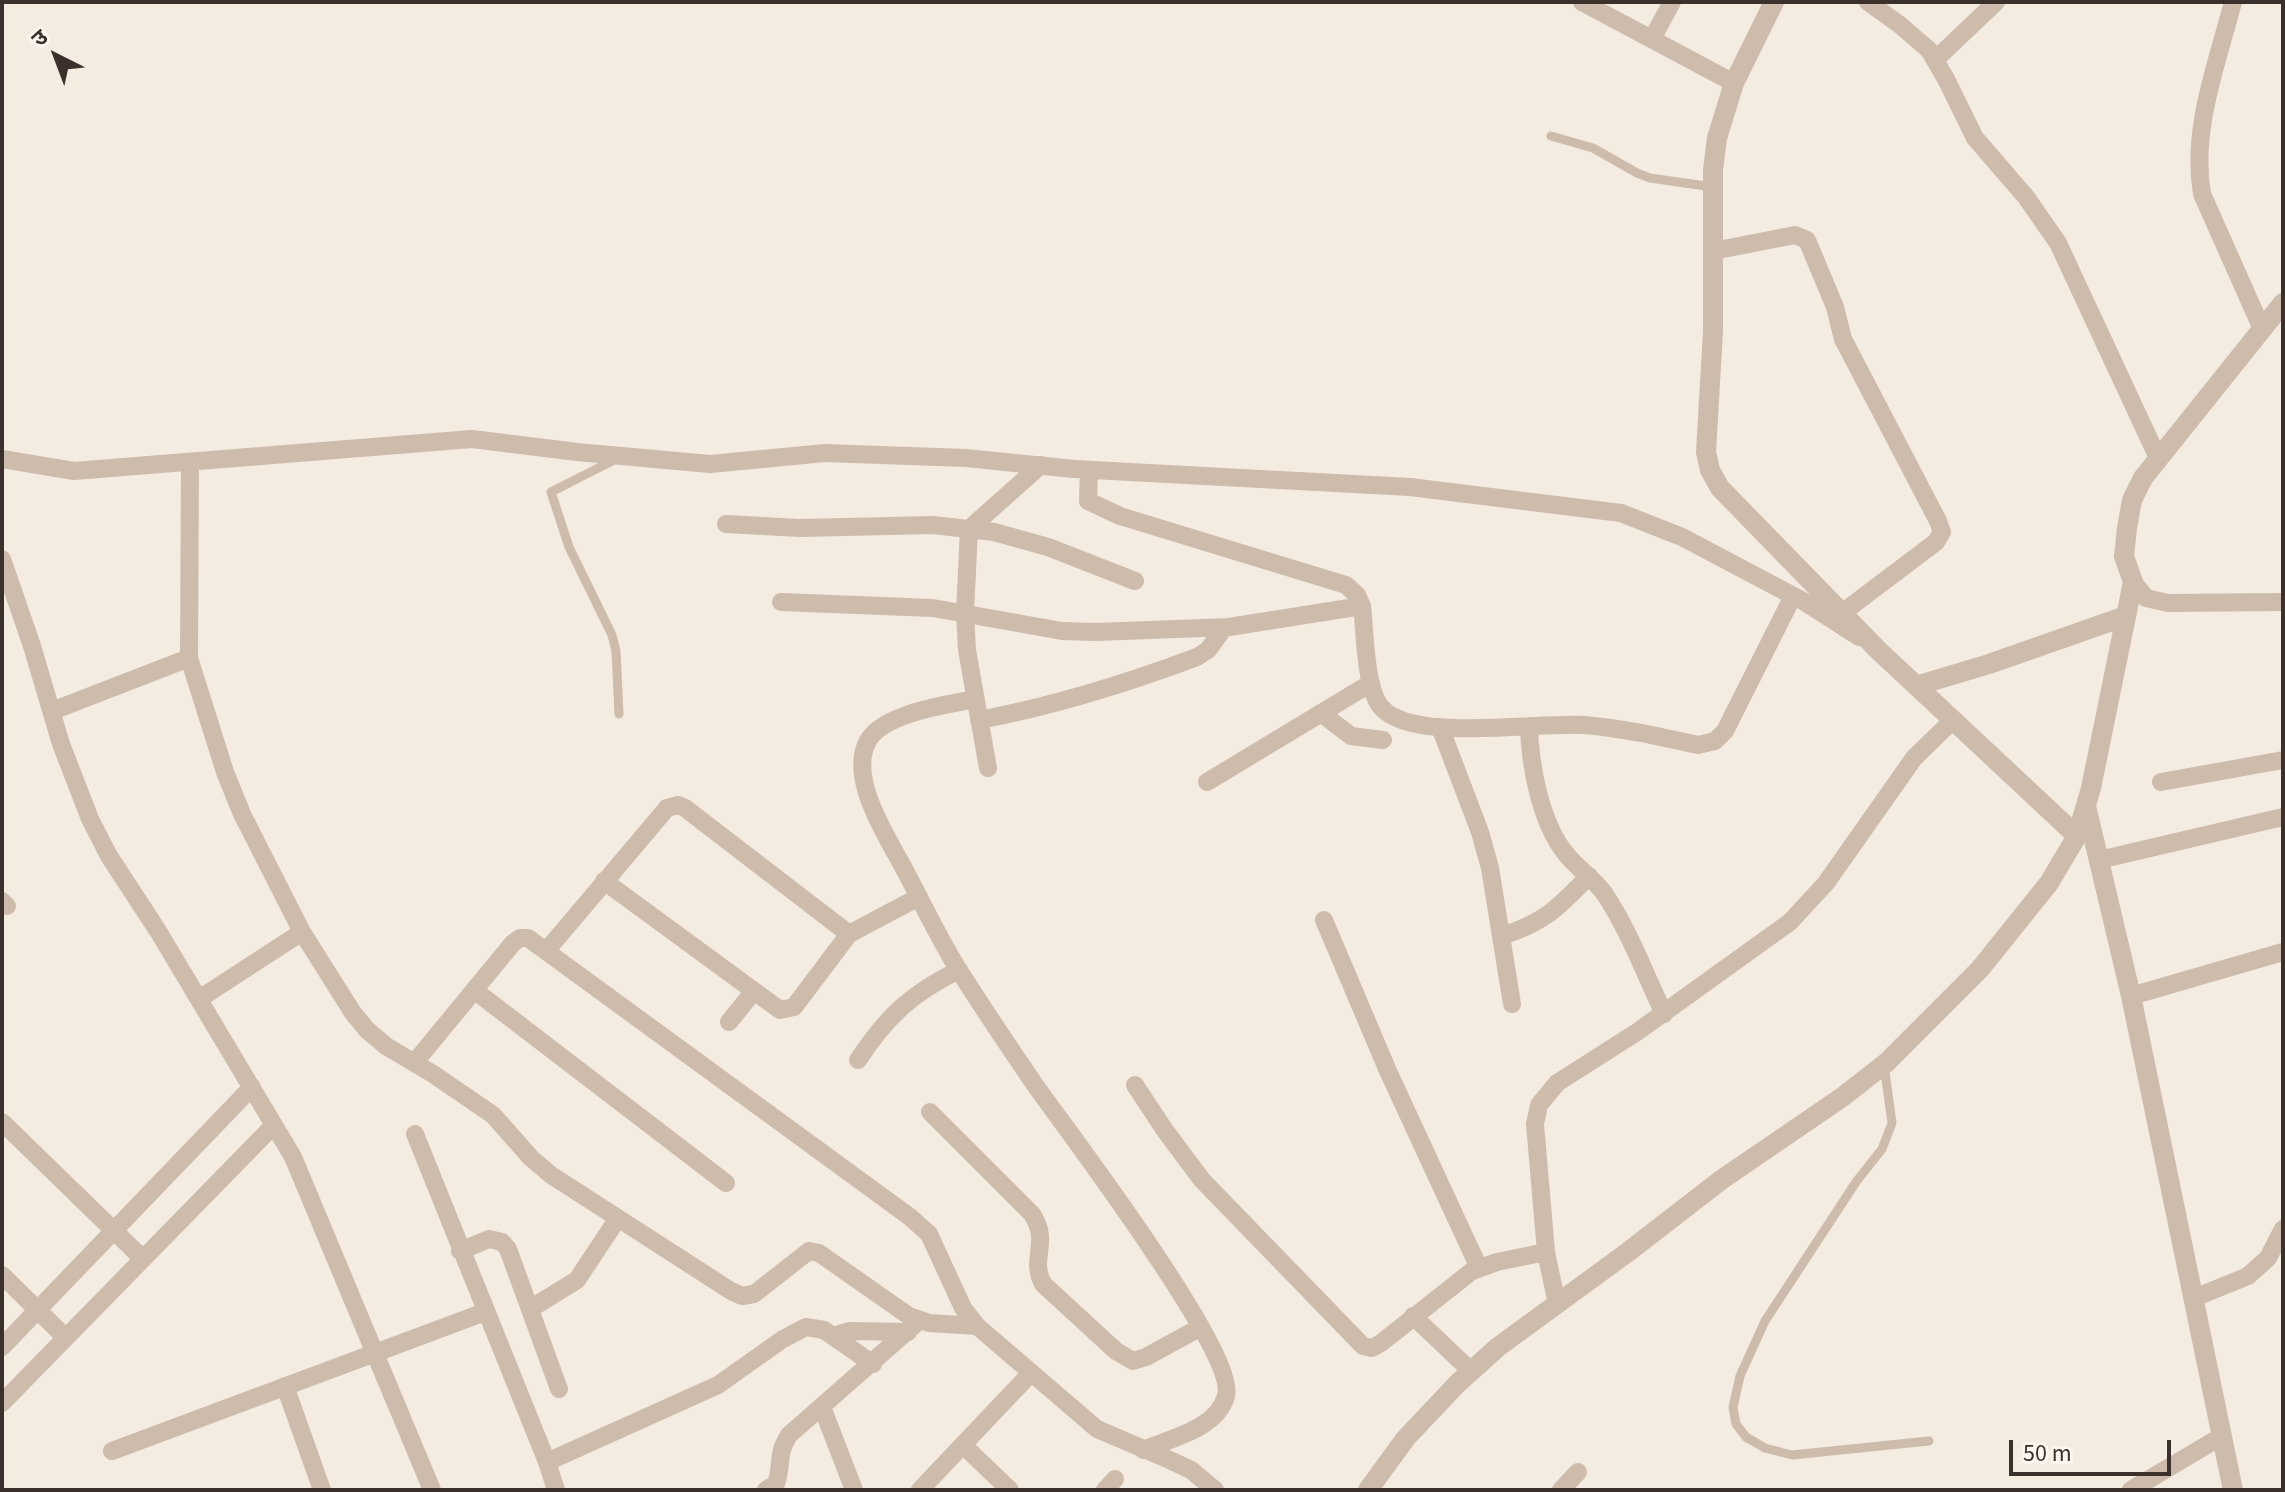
<!DOCTYPE html>
<meta charset="utf-8">
<style>
body{margin:0}
#map{position:relative;width:2285px;height:1492px;overflow:hidden;background:#f4ebe1;font-family:"Source Sans 3","Noto Sans Devanagari",sans-serif}
canvas{display:block}
.frame{position:absolute;inset:0;border:4px solid #3b302b;pointer-events:none}
.north{position:absolute;left:16px;top:16px;width:80px;height:80px;-webkit-text-stroke:6px #fbf5ee;paint-order:stroke;rotate:318deg;font-size:22px;font-weight:700;line-height:32px;text-align:center;color:#3b302b}
.north::after{content:'';display:block;margin:auto;width:28px;height:36px;background:#3b302b;clip-path:polygon(50% 0,100% 100%,50% 72%,0 100%)}
.scale{position:absolute;left:2009px;top:1440px;width:162px;height:36px;box-sizing:border-box;border:4px solid #3b302b;border-top:0;padding-left:10px;font-size:24px;line-height:28px;white-space:nowrap;color:#3b302b;-webkit-text-stroke:6px #fbf5ee;paint-order:stroke}
</style>
<div id="map">
<canvas width="2285" height="1492"></canvas>
<div class="frame"></div>
<div class="north">उ</div>
<div class="scale">50 m</div>
</div>
<script>
const context = document.querySelector('canvas').getContext('2d');
context.lineJoin = 'round';
function trace(path, color, width, dash) { context.strokeStyle = color; context.lineWidth = width; context.lineCap = dash ? 'butt' : 'round'; context.setLineDash(dash || []); context.stroke(path); }
const service = new Path2D(`
 M1551,136L1593,148L1637,173L1650,178L1713,187
 M616,459L551,492L569,547L612,635L616,651L619,714
 M1884,1065L1892,1123L1882,1149L1856,1182L1765,1321L1740,1376L1733,1407L1736,1424L1746,1437L1765,1448L1792,1455L1929,1441`);
const minor = new Path2D(`
 M1582,2L1734,83
 M1868,2L1900,25L1929,50L1946,79L1975,138L2026,197L2058,243L2158,458
 M2233,2C2217,64 2191,129 2202,194L2262,329
 M1652,39L1672,2
 M1935,60L1996,2
 M1713,251L1795,235L1807,240L1835,307L1843,339L1938,521L1942,532L1936,542L1842,613
 M2,459L74,471L472,439L577,452L710,464L825,453L966,458L1074,469L1410,487L1621,513L1682,537L1803,601L1859,637
 M190,463L189,658L225,772L242,814L302,932L353,1013L367,1030L386,1046L433,1074L493,1115L531,1158L551,1175L731,1291L742,1296L754,1294L809,1251L819,1253L909,1316L929,1323L977,1326
 M1089,470L1088,501L1120,516L1346,585L1357,595L1362,606C1365,631 1365,688 1381,707C1411,743 1536,722 1584,725C1622,728 1661,737 1698,745L1715,741L1725,731L1793,596
 M726,524L800,528L933,525L994,532L1048,547L1135,581
 M2,559L32,646L61,744L90,819L109,856L158,931L293,1157L432,1490
 M2133,582L2146,598L2168,603L2283,602
 M781,602L933,608L1062,631L1096,632L1229,627L1362,606
 M975,699C946,705 886,713 869,739C847,774 884,832 901,863C920,898 937,935 958,969C983,1008 1009,1047 1035,1085C1067,1130 1238,1354 1226,1396C1217,1429 1171,1438 1143,1450
 M52,711L189,658
 M1321,713L1351,736L1383,740
 M979,720C1054,706 1125,684 1197,657L1208,650L1224,628
 M1529,726C1530,765 1540,822 1566,854C1577,868 1593,878 1604,893C1629,930 1645,974 1664,1014
 M1440,727L1480,832L1490,868L1512,1004
 M988,768L967,650L965,613L969,529L1041,465
 M1207,782L1371,683
 M2161,782L2283,760
 M2099,860L2283,817
 M604,881L780,1010L794,1007L849,934L919,897
 M2,901L7,906
 M1324,920L1388,1071L1479,1268
 M1502,936C1545,922 1558,908 1589,876
 M547,950L667,808L678,805L685,808L849,934
 M474,990L726,1183
 M2131,996L2283,952
 M199,999L302,932
 M729,1022L754,991
 M858,1060C887,1016 912,993 959,970
 M415,1062L513,943L520,938H528L910,1217L929,1234L963,1308L977,1326L1097,1429L1172,1461L1191,1470L1215,1490
 M1135,1085L1164,1129L1202,1180L1363,1346L1372,1348L1381,1343L1472,1271L1497,1262L1546,1252
 M930,1112L1032,1214C1051,1243 1029,1258 1043,1284L1116,1351L1133,1361L1146,1357L1201,1327
 M2,1122L142,1258
 M415,1134L547,1462L556,1490
 M460,1251L489,1239L502,1242L508,1249L559,1389
 M2,1275L65,1337
 M2194,1298L2248,1276L2268,1258L2283,1229
 M1557,1304L1546,1252L1535,1124L1539,1105L1557,1083L1637,1032L1790,922L1826,883L1914,758L1953,720
 M530,1309L577,1280L618,1218
 M1413,1316L1471,1371
 M833,1336L849,1331L908,1332
 M2,1347L252,1087
 M285,1386L322,1490
 M2,1403L274,1125
 M822,1407L854,1490
 M964,1446L1010,1490
 M112,1451L485,1312
 M547,1462L718,1385L783,1339L806,1327L824,1330L873,1364
 M766,1490L776,1484C783,1463 776,1456 789,1435L920,1320
 M920,1490L1031,1373
 M1105,1490L1115,1479
 M1561,1490L1578,1472
 M2131,1490L2222,1436`);
const tertiary = new Path2D(`
 M1774,2L1734,83L1717,138L1713,170V331L1706,452L1710,470L1720,488L1878,650L2077,836
 M1919,685L1989,664L2126,616
 M2086,806L2131,996L2233,1490
 M1368,1490L1406,1438L1458,1383L1498,1347L1628,1252L1721,1180L1841,1098L1887,1062L1980,969L2049,883L2077,836L2091,788L2133,582L2124,556L2127,528L2132,500L2143,478L2283,303`);
trace(service, '#cdbbac', 9);
trace(minor, '#cdbbac', 18);
trace(tertiary, '#cdbbac', 20);
</script>
